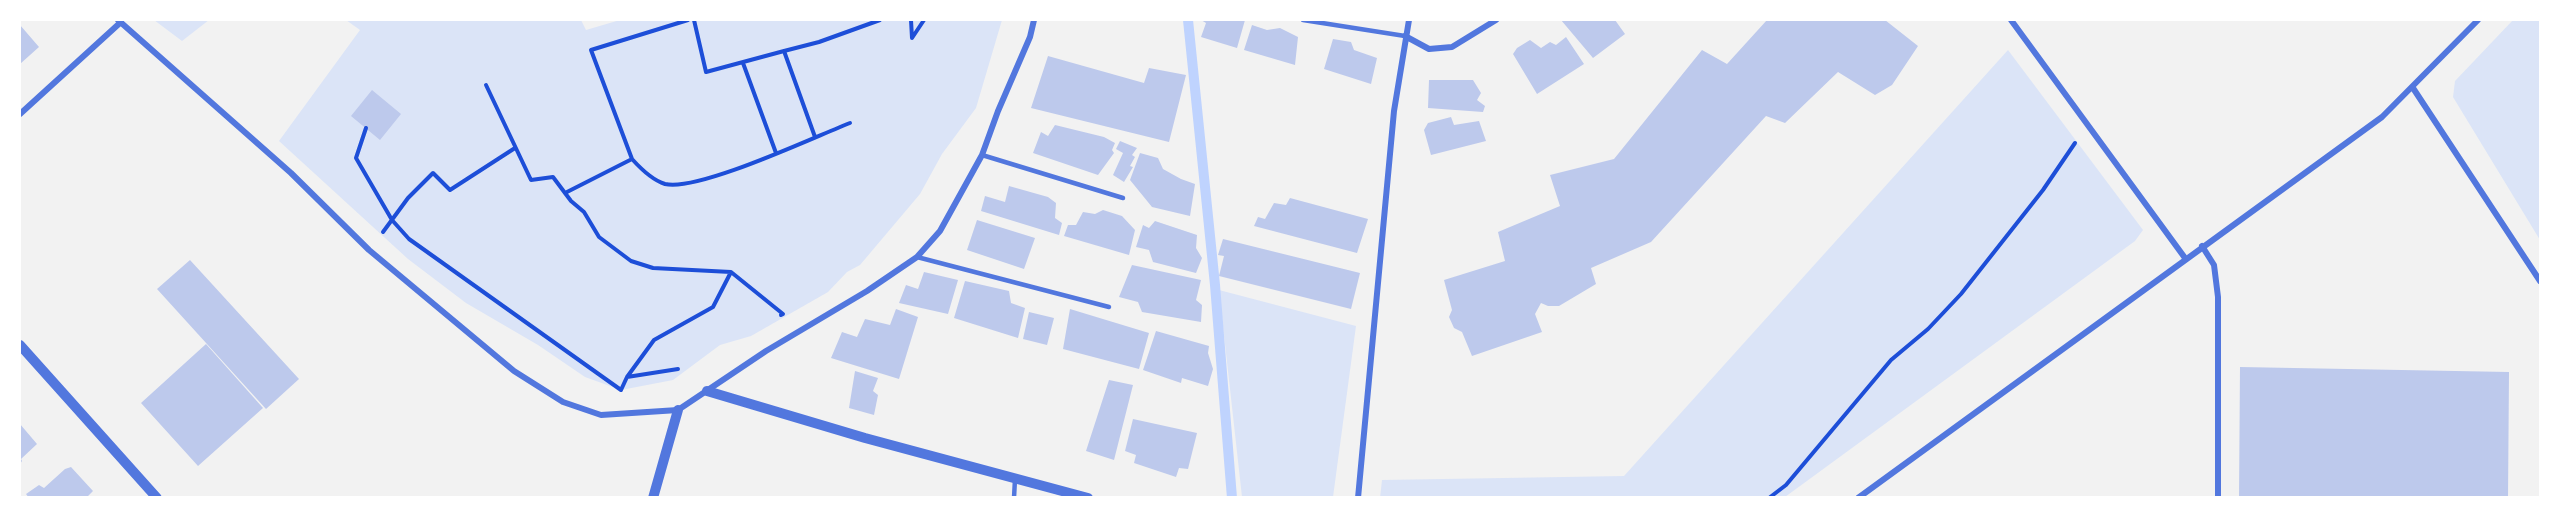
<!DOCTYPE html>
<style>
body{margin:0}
#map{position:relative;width:2560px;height:517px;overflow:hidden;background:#f2f2f2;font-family:"Archivo Narrow",sans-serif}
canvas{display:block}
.frame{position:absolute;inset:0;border:21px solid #fff;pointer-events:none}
</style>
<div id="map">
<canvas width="2560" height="517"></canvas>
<div class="frame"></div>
</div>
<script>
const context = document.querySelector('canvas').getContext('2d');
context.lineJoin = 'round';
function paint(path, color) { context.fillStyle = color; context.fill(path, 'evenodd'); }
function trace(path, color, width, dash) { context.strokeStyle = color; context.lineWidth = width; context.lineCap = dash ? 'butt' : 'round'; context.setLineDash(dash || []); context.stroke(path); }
const green = new Path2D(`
 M154,20H209L182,41Z
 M346,20H581L586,30L620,20H1002L976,108L942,154L920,194L860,265L847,272L828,292L751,336L720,345L673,380L621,390L585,377L538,345L466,303L408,259L279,141L360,30Z
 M2513,20H2540V240L2453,97L2455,81Z
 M2008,50L2143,230L2135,241L1785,497L1380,498L1382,480L1624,476Z
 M1219,290L1356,326L1333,497H1242Z`);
const stream = new Path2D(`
 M1188,20L1215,285L1232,498`);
const building = new Path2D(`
 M1201,20H1245L1237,48L1201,37L1206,23Z
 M1561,20H1615L1625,34L1593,58Z
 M1767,20H1885L1918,46L1892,85L1875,95L1838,72L1785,123L1766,116L1651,242L1591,268L1596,284L1559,306H1548L1541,303L1535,314L1542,332L1472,356L1462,332L1454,328L1449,317L1452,310L1444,280L1505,261L1498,232L1560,206L1550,175L1614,159L1702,50L1727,64Z
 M20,25L39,47L20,64Z
 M1252,25L1267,30L1280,28L1298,37L1295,65L1244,50Z
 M1566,37L1584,64L1537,94L1513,54L1517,48L1530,40L1541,48L1550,42L1556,45Z
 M1333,39L1351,42L1354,50L1377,58L1371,84L1324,69Z
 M1048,56L1144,83L1149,68L1186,75L1169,142L1031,108Z
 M1429,80H1473L1481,93L1477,100L1485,106L1483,112L1428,108Z
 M372,90L401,114L380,140L351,116Z
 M1451,117L1454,125L1479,121L1486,141L1431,155L1424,130L1428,123Z
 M1055,125L1104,137L1115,143L1112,150L1114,153L1098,175L1033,153L1041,132L1048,136Z
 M1120,141L1137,148L1132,155L1135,157L1130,166L1133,167L1124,182L1113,175L1123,153L1116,149Z
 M1140,153L1158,158L1163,169L1181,179L1195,184L1190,216L1152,207L1130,180Z
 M1009,186L1048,197L1056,203L1055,218L1062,223L1059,235L981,211L985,196L1005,202Z
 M1290,198L1368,219L1357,253L1254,226L1258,217L1265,219L1274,203L1286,205Z
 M1103,210L1122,216L1135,230L1129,255L1064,236L1068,225H1076L1083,212L1095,214Z
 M977,220L1035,238L1024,269L967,250Z
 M1155,221L1197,235L1196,248L1202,258L1196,273L1153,262L1149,250L1136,247L1143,225L1149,228Z
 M1223,239L1360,273L1351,309L1219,276L1224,256L1218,255Z
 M190,260L299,379L266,409L157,289Z
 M1132,265L1201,280L1196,300L1202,305L1201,322L1142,312L1138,302L1119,297Z
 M924,272L958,280L948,314L899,303L906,285L918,289Z
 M965,281L1009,291L1011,303L1025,308L1018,338L954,318Z
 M896,309L918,317L899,379L831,358L842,332L857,337L865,319L890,325Z
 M1070,309L1149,333L1139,369L1063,349Z
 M1029,312L1054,318L1047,345L1023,339Z
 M1156,331L1209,346L1208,353L1213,369L1208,386L1182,378L1181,383L1143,370Z
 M206,344L263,408L198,466L141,403Z
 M2240,367L2509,372L2508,498H2239Z
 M855,371L878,378L873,391L878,395L874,415L849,408Z
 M1109,380L1133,385L1114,460L1086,451Z
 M1133,419L1197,433L1188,469L1179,468L1176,477L1134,463L1136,455L1125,451Z
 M20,424L37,444L21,459L22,461L20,464Z
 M71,467L93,491L86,498H29L26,494L39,485L44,488L65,469Z`);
const path = new Path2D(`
 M688,20L591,50L632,159C641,169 652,180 665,184C698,192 814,137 850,123
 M694,20L706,72L784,51L815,137
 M911,20L912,38L924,20
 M784,51L819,42L880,20
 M743,63L776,153
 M486,85L531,180L553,177L571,201L584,212L599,237L631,261L653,268L731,272L783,314L781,315
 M366,128L356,158L392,220L409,239L621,390L627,377L678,369
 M565,193L632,159
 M383,232L408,198L433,173L450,190L515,148
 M627,377L654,340L713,307L731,272
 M1769,498L1786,485L1891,360L1928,329L1961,294L2043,190L2075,143`);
const service = new Path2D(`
 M1303,20L1405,36
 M982,155L1123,198
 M917,257L1109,307
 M1014,498L1015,479`);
const minor = new Path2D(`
 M118,20L291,173L369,250L514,371L563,402L601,415L678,410L766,351L867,291L917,257L940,231L982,155L998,111L1030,37L1034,20
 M2011,20L2185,258
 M1405,36L1429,49L1452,47L1496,20
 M2413,88L2540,281
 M20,114L121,22
 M2202,246L2214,265L2218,297V498
 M1358,498L1394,111L1409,20
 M1858,498L2382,117L2478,20`);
const tertiary = new Path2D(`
 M20,345L157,498
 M707,391L865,438L1088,498
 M653,498L678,410`);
paint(green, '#dbe4f7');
trace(stream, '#bfd3fe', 10);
paint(building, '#bdc9ec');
trace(path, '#1d4ed8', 4);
trace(service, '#5277de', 4.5);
trace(minor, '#5277de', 6);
trace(tertiary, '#5277de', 10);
</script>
